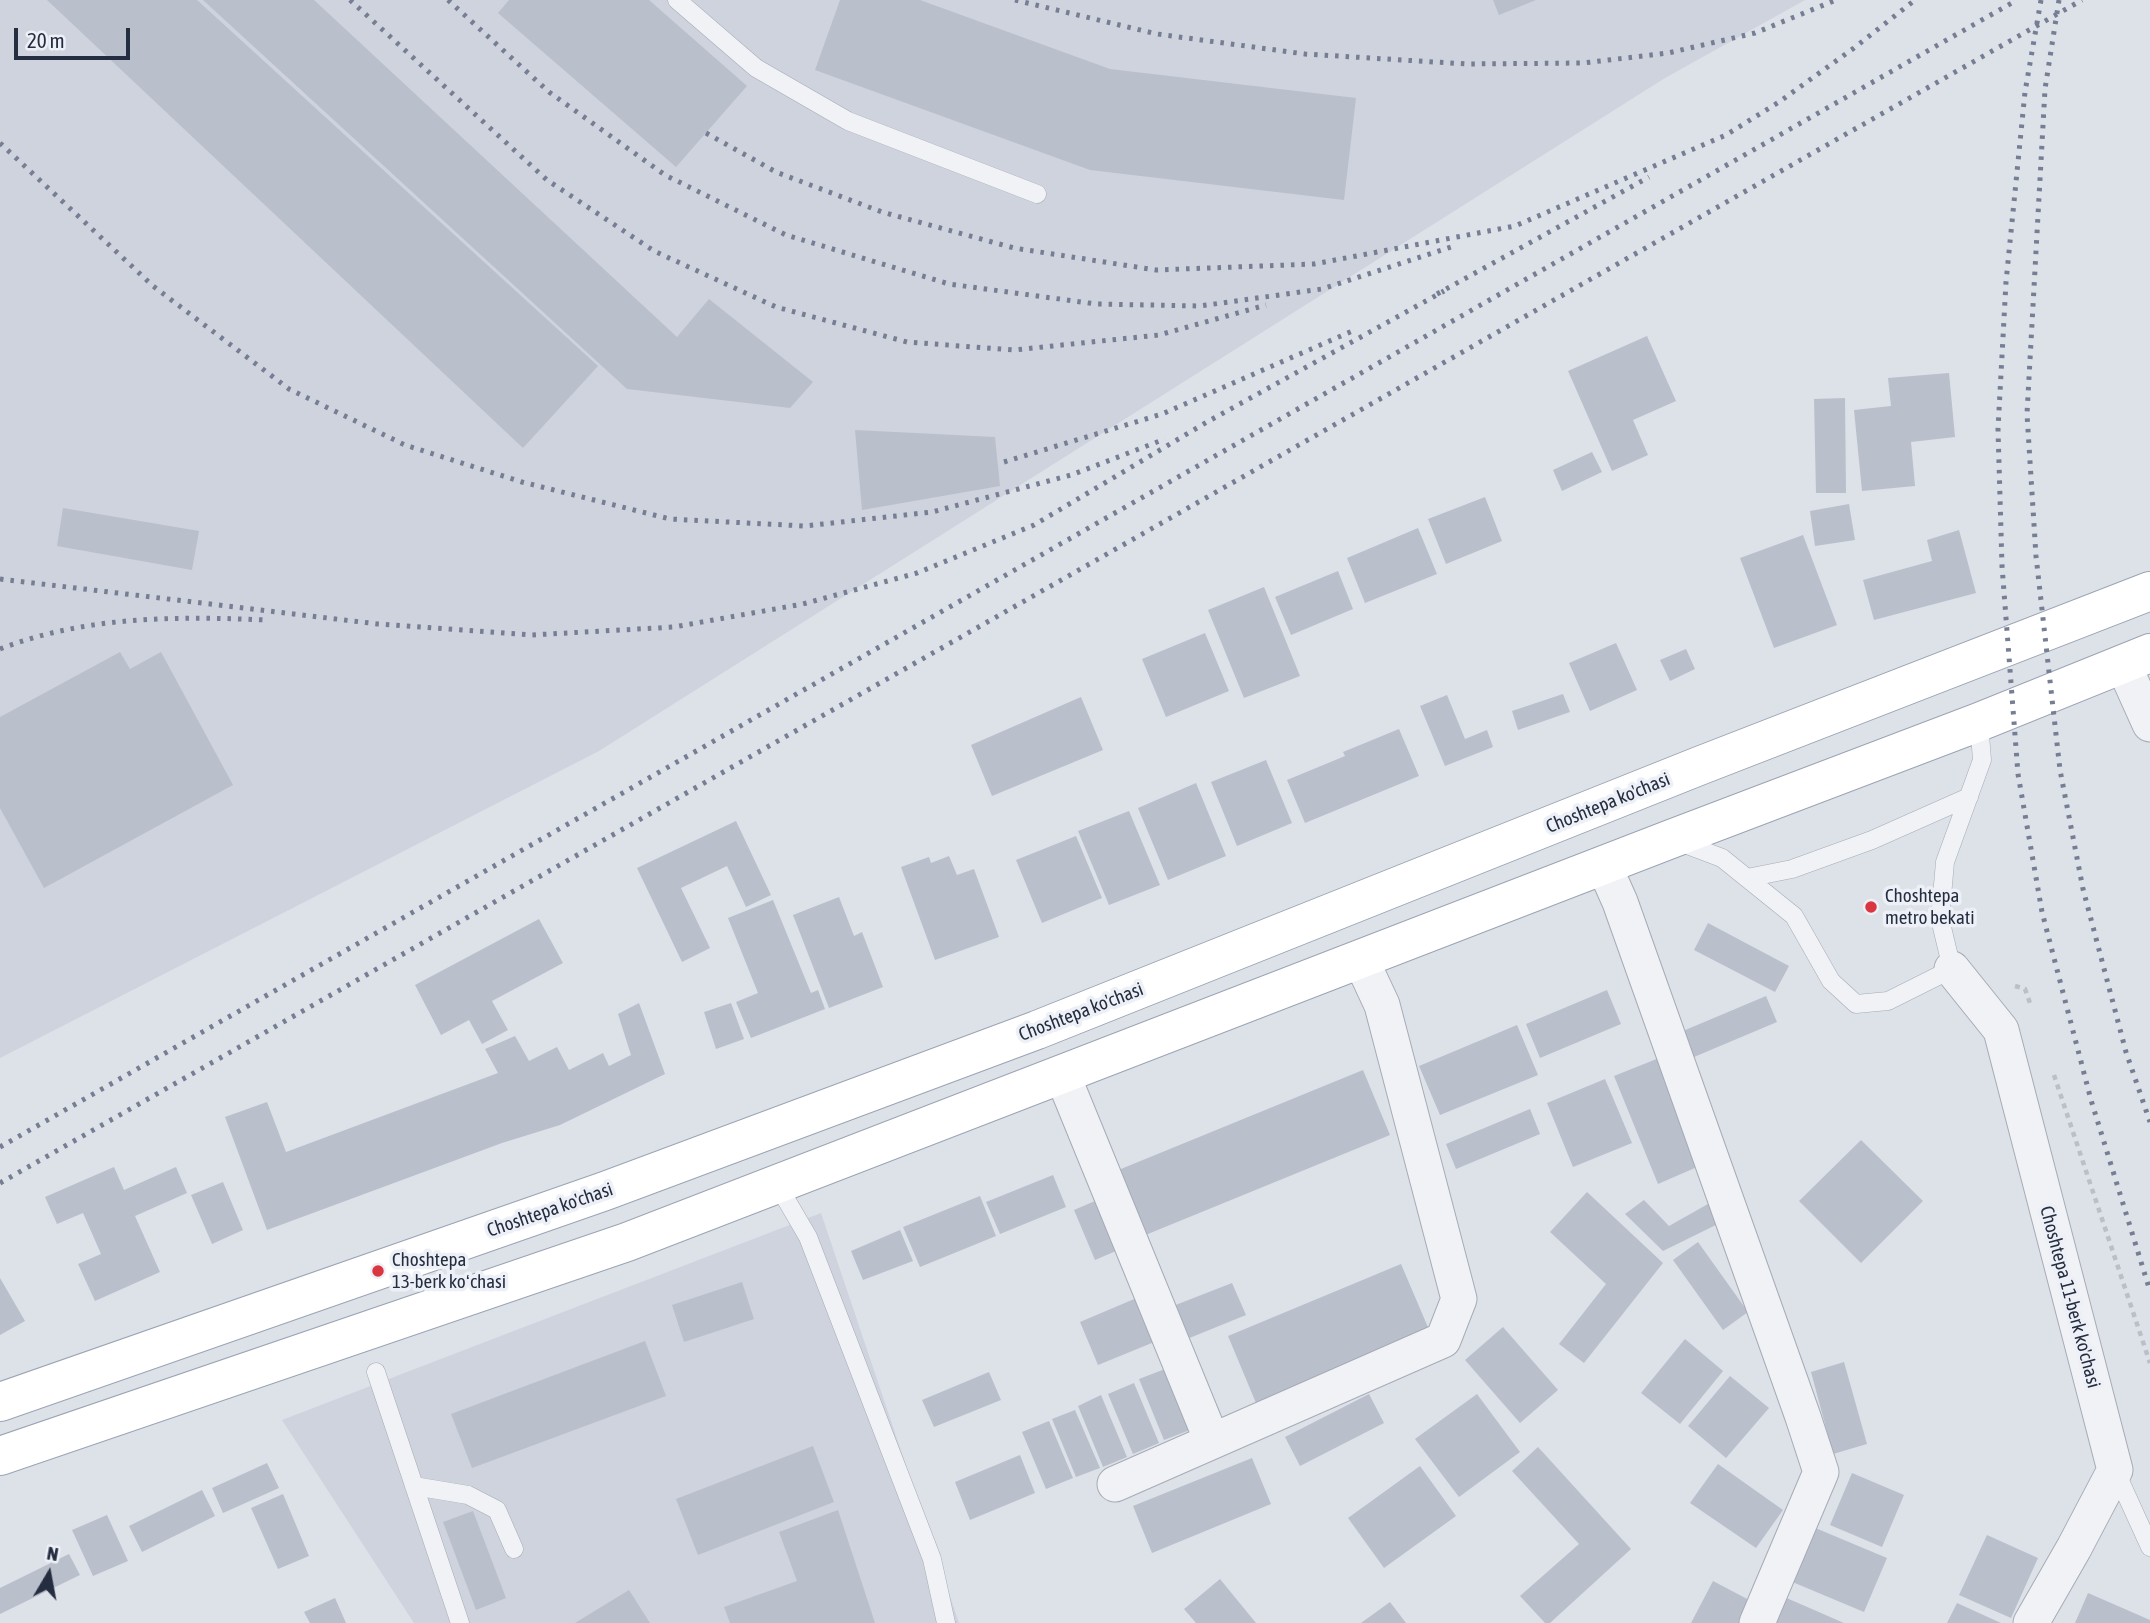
<!DOCTYPE html>
<meta charset="utf-8">
<style>
body{margin:0}
#map{position:relative;width:2150px;height:1623px;overflow:hidden;background:#dde1e8;font-family:"Asap Condensed",sans-serif}
canvas{display:block}
.north{position:absolute;left:14px;top:1539px;width:70px;height:70px;-webkit-text-stroke:5px #edf0f6;paint-order:stroke;rotate:10deg;font-size:19px;font-weight:700;line-height:28px;text-align:center;color:#252d40}
.north::after{content:'';display:block;margin:auto;width:24px;height:32px;background:#252d40;clip-path:polygon(50% 0,100% 100%,50% 72%,0 100%)}
.scale{position:absolute;left:14px;top:28px;width:116px;height:32px;box-sizing:border-box;border:4px solid #252d40;border-top:0;padding-left:9px;font-size:21px;line-height:24px;white-space:nowrap;color:#252d40;-webkit-text-stroke:5px #edf0f6;paint-order:stroke}
</style>
<div id="map">
<canvas width="2150" height="1623"></canvas>
<div class="north">N</div>
<div class="scale">20 m</div>
</div>
<script>
const context = document.querySelector('canvas').getContext('2d');
context.lineJoin = 'round';
function paint(path, color) { context.fillStyle = color; context.fill(path, 'evenodd'); }
function trace(path, color, width, dash) { context.strokeStyle = color; context.lineWidth = width; context.lineCap = dash ? 'butt' : 'round'; context.setLineDash(dash || []); context.stroke(path); }
function drawText(font, color, halo, rows, align = 'center') {
  context.font = font + ' "Asap Condensed",sans-serif'; context.lineWidth = 7; context.setLineDash([]); context.textBaseline = 'middle'; context.strokeStyle = halo; context.fillStyle = color; for (const [text, x, y, turn = 0] of rows) {
    context.save(); context.translate(x, y); context.rotate((+turn || 0) * Math.PI / 180); context.textAlign = isNaN(turn) ? turn : align; if (halo) context.strokeText(text, 0, 0); context.fillText(text, 0, 0); context.restore();
  }
}
const built = new Path2D(`
 M0,0H1805L1665,78L599,751L0,1058Z
 M821,1213L959,1623H414L282,1420Z`);
const building = new Path2D(`
 M47,0H197L598,366L523,448Z
 M203,0H314L677,337L709,299L813,382L790,408L627,389Z
 M509,0H649L747,86L676,167L498,13Z
 M840,0H920L1110,69L1356,98L1344,200L1090,170L815,70Z
 M1493,0H1536L1499,15Z
 M1647,336L1676,401L1633,420L1648,455L1612,471L1568,371Z
 M1949,373L1955,437L1911,442L1915,486L1862,491L1854,410L1891,406L1888,378Z
 M1845,398L1846,493H1816L1814,399Z
 M855,430L995,437L1000,486L862,510Z
 M1592,452L1602,472L1562,491L1553,470Z
 M1485,497L1502,541L1446,564L1428,519Z
 M1849,504L1855,540L1815,546L1810,511Z
 M63,508L199,531L192,570L57,546Z
 M1418,528L1437,574L1365,603L1347,558Z
 M1959,530L1976,593L1874,620L1863,580L1932,561L1927,540Z
 M1803,535L1837,625L1774,648L1740,558Z
 M1338,571L1353,609L1291,635L1275,597Z
 M1264,587L1300,676L1244,698L1208,610Z
 M1205,633L1229,691L1166,717L1142,659Z
 M1616,643L1637,690L1590,711L1569,663Z
 M1686,649L1695,669L1670,681L1660,660Z
 M120,652L130,669L161,652L233,785L44,888L0,808V717Z
 M1563,694L1570,712L1518,730L1512,711Z
 M1447,695L1465,739L1487,730L1493,747L1445,766L1420,706Z
 M1081,697L1103,750L992,796L971,745Z
 M1399,729L1419,776L1305,823L1287,780L1345,756L1343,752Z
 M1266,760L1292,823L1237,846L1211,782Z
 M1196,783L1226,856L1168,880L1138,808Z
 M1129,811L1160,885L1109,905L1078,831Z
 M736,821L771,895L746,907L727,866L681,888L710,948L682,962L637,868Z
 M1076,836L1102,898L1042,923L1016,860Z
 M949,856L957,875L974,869L999,937L935,960L901,867L929,857L931,863Z
 M839,897L854,936L862,932L883,987L829,1008L793,915Z
 M773,900L811,993L818,990L825,1009L751,1038L736,1002L758,993L728,918Z
 M539,919L563,963L492,1001L508,1030L482,1044L469,1020L441,1035L415,985Z
 M1708,923L1789,966L1775,992L1694,950Z
 M1607,990L1621,1024L1540,1058L1526,1024Z
 M1766,996L1777,1022L1694,1057L1683,1031Z
 M639,1003L665,1074L560,1125L502,1143L267,1230L225,1117L267,1102L286,1152L498,1073L485,1049L515,1036L529,1061L557,1047L569,1070L603,1053L609,1066L631,1055L618,1014Z
 M731,1003L744,1039L716,1049L704,1012Z
 M1517,1025L1538,1075L1440,1115L1419,1066Z
 M1659,1058L1704,1164L1658,1184L1614,1076Z
 M1363,1070L1390,1135L1143,1236L1116,1171Z
 M1605,1079L1632,1143L1573,1167L1547,1103Z
 M1530,1109L1540,1134L1456,1169L1446,1144Z
 M1861,1140L1923,1201L1861,1263L1799,1201Z
 M114,1167L124,1190L176,1167L187,1193L135,1216L160,1272L95,1301L78,1264L101,1254L83,1213L57,1224L45,1197Z
 M1053,1175L1066,1207L1000,1234L986,1202Z
 M223,1182L243,1230L212,1244L191,1195Z
 M1587,1192L1663,1263L1584,1363L1559,1344L1606,1284L1550,1232Z
 M980,1196L996,1236L920,1267L903,1227Z
 M1102,1198L1123,1248L1095,1260L1074,1210Z
 M1644,1200L1669,1226L1715,1200L1724,1221L1663,1251L1625,1214Z
 M900,1230L913,1261L863,1280L851,1251Z
 M1698,1242L1748,1312L1723,1330L1673,1260Z
 M1401,1264L1430,1332L1256,1403L1228,1336Z
 M0,1278L25,1321L0,1335Z
 M742,1282L754,1319L684,1342L672,1305Z
 M1232,1283L1246,1315L1187,1339L1173,1306Z
 M1146,1294L1164,1338L1098,1365L1080,1322Z
 M1503,1327L1558,1390L1520,1423L1465,1360Z
 M1685,1339L1723,1371L1680,1424L1641,1393Z
 M645,1341L666,1396L472,1468L451,1414Z
 M1844,1362L1867,1444L1833,1454L1811,1372Z
 M1165,1369L1190,1430L1164,1440L1139,1379Z
 M989,1372L1001,1400L934,1427L922,1400Z
 M1730,1376L1769,1408L1726,1458L1688,1426Z
 M1134,1383L1159,1443L1133,1454L1108,1394Z
 M1369,1394L1384,1423L1300,1466L1285,1437Z
 M1477,1394L1520,1452L1459,1497L1415,1439Z
 M1101,1395L1127,1457L1103,1467L1078,1406Z
 M1075,1410L1100,1468L1076,1477L1052,1419Z
 M1049,1421L1073,1478L1046,1489L1022,1432Z
 M813,1446L834,1502L698,1555L676,1499Z
 M1538,1447L1631,1549L1550,1623H1545L1520,1596L1579,1544L1512,1471Z
 M1020,1455L1035,1493L970,1520L955,1482Z
 M1252,1458L1271,1504L1152,1553L1133,1506Z
 M267,1463L279,1488L223,1513L212,1488Z
 M1718,1464L1783,1510L1756,1548L1690,1503Z
 M1420,1466L1456,1516L1384,1568L1348,1518Z
 M1852,1473L1904,1495L1882,1547L1830,1525Z
 M202,1490L215,1516L142,1552L129,1526Z
 M283,1494L309,1556L278,1569L251,1508Z
 M838,1510L875,1623H730L724,1607L797,1581L779,1532Z
 M473,1511L506,1598L476,1610L443,1522Z
 M107,1515L128,1561L93,1576L72,1530Z
 M1813,1527L1887,1558L1864,1612L1790,1581Z
 M1987,1535L2038,1558L2011,1618L1959,1595Z
 M69,1554L80,1575L0,1614V1588Z
 M1220,1579L1256,1623H1196L1184,1609Z
 M1713,1581L1751,1601L1740,1623H1691Z
 M629,1590L650,1623H575Z
 M2088,1593L2150,1620V1623H2075Z
 M1782,1596L1844,1623H1771Z
 M335,1598L346,1623H310L304,1612Z
 M1390,1602L1406,1623H1361Z
 M1957,1603L2001,1623H1947Z`);
const path = new Path2D(`
 M2015,986L2025,989L2030,1003
 M2054,1075L2150,1363`);
const lane = new Path2D(`
 M677,0L756,68L848,121L1037,194
 M1677,841L1722,858L1794,916L1831,981L1856,1004L1888,1001L1952,969L1940,919L1945,862L1982,760L1979,722
 M1747,878L1792,869L1872,840L1969,797
 M777,1184L808,1237L932,1559L946,1623
 M376,1372L460,1623
 M2115,1470L2150,1547
 M414,1486L468,1495L497,1510L514,1549`);
const street = new Path2D(`
 M2123,664L2150,724
 M1604,866L1620,902L1803,1417L1821,1472L1757,1623
 M1952,969L2001,1030L2115,1470L2074,1548L2031,1623
 M1062,1074L1212,1441
 M1115,1484L1443,1340L1459,1299L1382,1005L1361,960`);
const primary = new Path2D(`
 M0,1402L605,1191L1037,1030L1699,766L2150,591
 M0,1456L627,1242L1671,839L1979,722L2150,653`);
const rail = new Path2D(`
 M350,0L547,180L654,251L776,307L907,342L1014,350L1159,335L1266,305
 M448,0L549,92L665,175L786,235L949,284L1096,304L1200,306L1322,289L1454,246
 M1015,0L1157,34L1305,54L1467,64L1583,63L1668,53L1755,33L1836,0
 M2041,0L2025,92L2006,282L1998,429L2002,566L2018,774L2042,912L2091,1100L2150,1291
 M2059,0L2045,89L2027,414L2036,556L2060,770L2083,889L2126,1052L2150,1122
 M706,133L776,172L882,212L1014,248L1156,270L1314,264L1515,226L1726,135L1779,102L1854,48L1915,0
 M0,143L153,286L289,389L405,445L522,482L670,519L805,526L932,512L1071,475L1165,439
 M1437,294L1649,177
 M1004,462L1162,414L1357,329
 M0,579L378,624L531,635L674,627L803,604L917,573L1034,525L1207,422L1444,291
 M0,649C85,616 177,616 266,620
 M0,1147L2017,0
 M0,1183L2082,0`);
const markers = [
 [1871,907,7,"#da3641"],
 [378,1271,7,"#da3641"]
];
const streetNames = [
 ["Choshtepa ko'chasi",1608,803,-22],
 ["Choshtepa ko'chasi",1081,1012,-21],
 ["Choshtepa ko'chasi",550,1210,-19],
 ["Choshtepa 11-berk ko'chasi",2070,1297,75]
];
const poiNames = [
 ["Choshtepa",1885,896],
 ["metro bekati",1885,918],
 ["Choshtepa",392,1260],
 ["13-berk koʻchasi",392,1282]
];
paint(built, '#cfd3de');
paint(building, '#babfcc');
trace(lane, '#a6abb6', 19);
trace(street, '#a6abb6', 37);
trace(primary, '#9ba4b5', 40);
trace(path, '#bbbfc7', 4.5, [5, 5]);
trace(lane, '#f0f2f6', 18);
trace(street, '#f0f2f6', 35);
trace(primary, '#fff', 38);
trace(rail, '#757e93', 5, [3.5, 7]);
for (const [x, y, r, color] of markers) { const dot = new Path2D(); dot.arc(x, y, r, 0, 2 * Math.PI); context.fillStyle = color; context.fill(dot); trace(dot, '#edf0f6', 2.5); }
drawText('19px', '#252d40', '#edf0f6', streetNames);
drawText('19px', '#252d40', '#edf0f6', poiNames, 'left');
</script>
